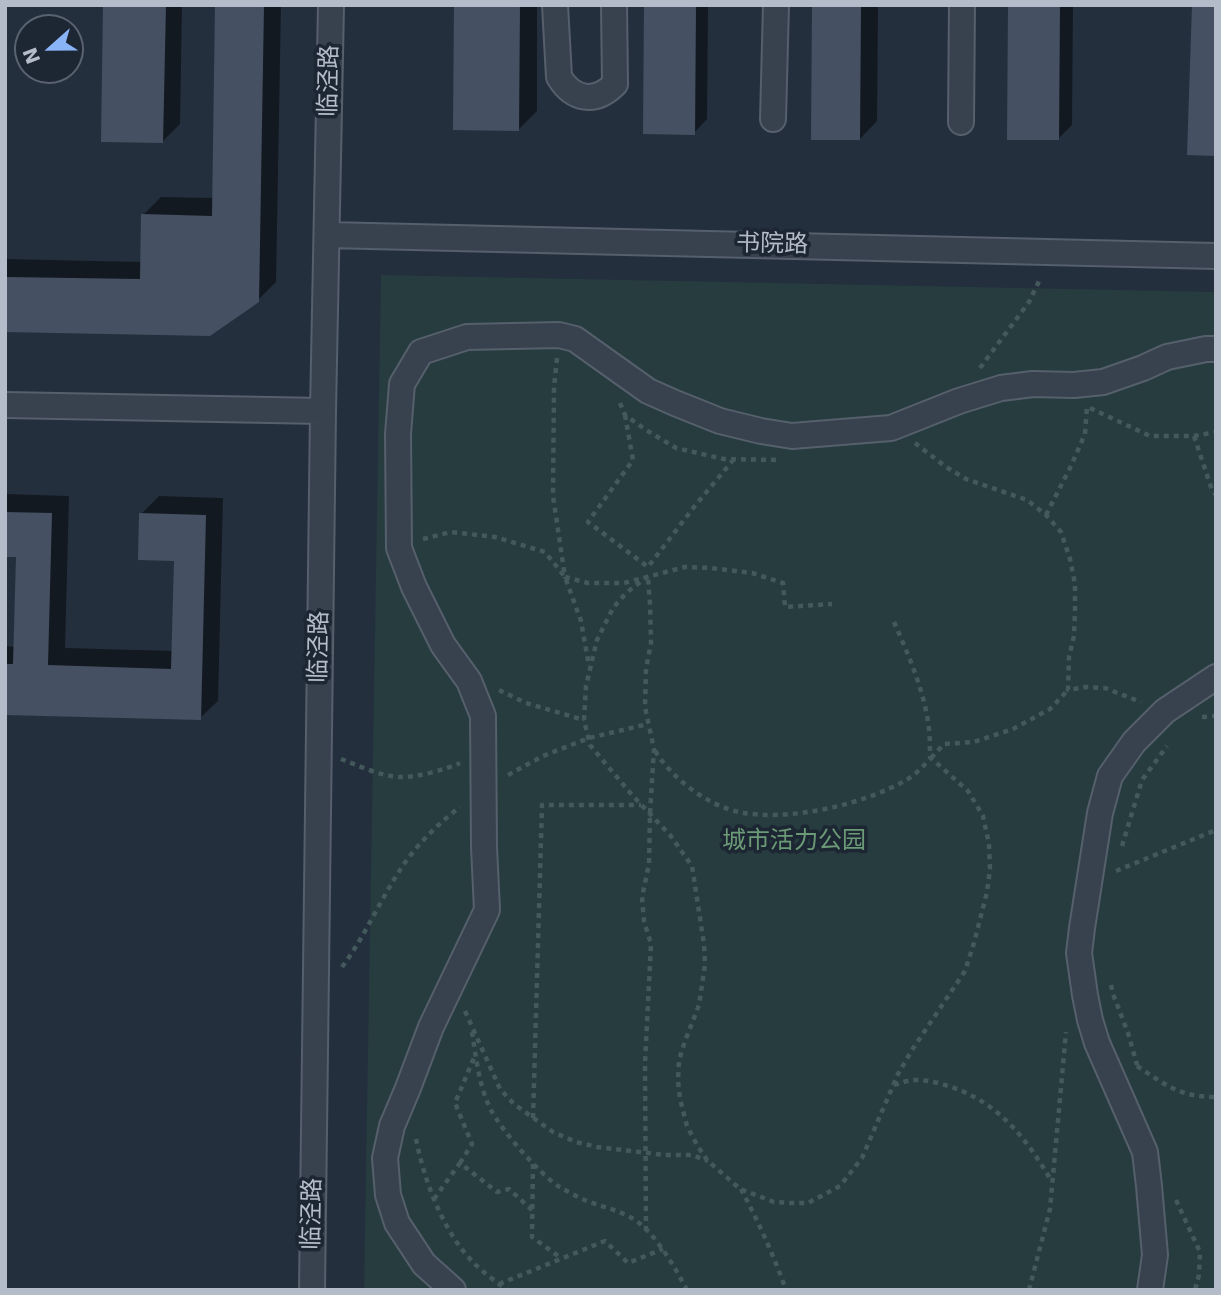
<!DOCTYPE html>
<meta charset="utf-8">
<style>
body{margin:0}
#map{position:relative;width:1221px;height:1295px;overflow:hidden;background:#242f3e;font-family:"DejaVu Sans",sans-serif}
canvas{display:block}
.frame{position:absolute;inset:0;border:7px solid #b4bcc9;pointer-events:none}
.north{position:absolute;left:14px;top:14px;width:70px;height:70px;box-sizing:border-box;background:#1d2633;border:2px solid #59626f;border-radius:50%;rotate:249deg;font-size:19px;font-weight:700;line-height:28px;text-align:center;color:#b4bcc9}
.north::after{content:'';display:block;margin:auto;width:24px;height:32px;background:#8ab4f8;clip-path:polygon(50% 0,100% 100%,50% 72%,0 100%)}
</style>
<div id="map">
<canvas width="1221" height="1295"></canvas>
<div class="frame"></div>
<div class="north">N</div>
</div>
<script>
const context = document.querySelector('canvas').getContext('2d');
context.lineJoin = 'round';
function paint(path, color) { context.fillStyle = color; context.fill(path, 'evenodd'); }
function trace(path, color, width, dash) { context.strokeStyle = color; context.lineWidth = width; context.lineCap = dash ? 'butt' : 'round'; context.setLineDash(dash || []); context.stroke(path); }
function drawText(font, color, halo, rows, align = 'center') {
  context.font = font + ' "DejaVu Sans","Noto Sans SC",sans-serif'; context.lineWidth = 7; context.setLineDash([]); context.textBaseline = 'middle'; context.strokeStyle = halo; context.fillStyle = color; for (const [text, x, y, turn = 0] of rows) {
    context.save(); context.translate(x, y); context.rotate((+turn || 0) * Math.PI / 180); context.textAlign = isNaN(turn) ? turn : align; if (halo) context.strokeText(text, 0, 0); context.fillText(text, 0, 0); context.restore();
  }
}
const green = new Path2D(`
 M381,275L1216,292V1290H364Z`);
const shadow = new Path2D(`
 M105,5H182L180,124L163,141Z
 M217,5H281L276,282L258,300L5,330V259L142,262L143,215L161,197L214,198Z
 M456,5H537V111L519,129Z
 M646,5H708L707,119L694,133Z
 M813,5H878L877,121L860,139Z
 M1010,5H1073L1072,125L1058,139Z
 M5,494L69,496L65,648L174,651L176,559L141,514L159,496L223,498L218,701L200,718L5,713V646L15,647L17,556L5,555Z`);
const building = new Path2D(`
 M103,5H166L163,143L101,142Z
 M215,5H264L259,302L210,336L5,332V277L140,279L141,214L212,216Z
 M454,5H520L519,131L453,130Z
 M644,5H696L695,135L643,134Z
 M812,5H861L860,140H811Z
 M1008,5H1060L1059,140H1007Z
 M1192,5H1216V156L1187,155Z
 M5,512L52,513L48,665L171,669L174,561L138,560L139,513L206,515L201,720L5,715V664H13L16,557H5Z`);
const path = new Path2D(`
 M557,358L554,387L553,496L565,577L588,583H624L685,567L711,568L752,573L783,583L785,607L832,604
 M980,368L1029,302L1041,277
 M620,403L625,415L646,430L676,448L724,459L778,460
 M1090,408L1150,436H1194L1216,432
 M625,415L633,460L588,522L648,567L694,507L734,459
 M1194,436L1212,490L1216,495
 M915,443L946,467L966,479L1027,500L1046,515L1061,532L1070,559L1075,584V612L1074,636L1069,657L1068,690L1086,687L1105,688L1141,702
 M1046,515L1071,466L1085,434L1087,406
 M423,539L451,532L495,537L545,552L565,577L581,621L589,666
 M648,576L626,593L613,608L597,640L586,686L584,720L590,745L632,795L670,835L692,866L704,944L705,965L699,1005L685,1041L679,1060L678,1081L680,1099L687,1126L697,1145L707,1160L740,1189L774,1202L791,1203H808L840,1186L862,1158L898,1074L912,1050L965,971L974,943L987,892L990,869L989,844L983,816L968,791L931,758C923,766 916,775 906,780C863,805 788,822 739,812C708,806 670,777 654,749
 M894,622C909,656 925,693 929,729C930,739 930,748 930,758
 M499,690L526,703L584,720
 M1202,717L1216,716
 M931,758L944,744L974,742L1013,729L1050,709L1068,690
 M341,759C357,765 383,777 400,777C415,778 447,769 460,763
 M508,775L543,756L589,738L648,724
 M1122,846L1142,780L1167,746
 M1116,871L1216,830
 M342,967C369,931 385,887 413,852C427,835 443,820 460,807
 M1111,985L1113,994L1128,1033L1137,1065L1136,1070
 M465,1011L500,1089L514,1104L553,1132L576,1142L597,1147L665,1155H692L708,1161
 M472,1032C476,1057 479,1087 491,1110C502,1131 539,1173 558,1186C567,1191 577,1197 587,1201C602,1207 618,1210 632,1218C654,1231 675,1267 687,1290
 M1137,1066C1166,1085 1179,1097 1216,1097
 M894,1085C901,1083 908,1080 915,1080C931,1080 947,1085 962,1091C1004,1109 1030,1144 1052,1182
 M533,1118L542,805H641
 M416,1139C424,1180 443,1232 473,1262C483,1273 496,1281 507,1290
 M460,1163L472,1144L455,1103L476,1053
 M533,1164L532,1237L561,1258
 M741,1189C758,1221 774,1256 786,1290
 M434,1199L460,1163L497,1192L509,1189L532,1210
 M1176,1200L1200,1252L1199,1275L1195,1290
 M646,1231L645,1063L651,944L644,921L642,897L649,864L650,813L654,749L645,707L646,669L651,643L650,604L648,577
 M499,1284L605,1241L628,1263L663,1249
 M1029,1290L1050,1209L1066,1032`);
const minor = new Path2D(`
 M555,5L559,77C573,100 595,104 615,84L614,5
 M773,119L776,5
 M961,122L962,5
 M328,235L1216,256
 M5,405L323,411
 M312,1290L323,411L331,5
 M453,1290L424,1264L397,1223L388,1195L385,1158L392,1126L408,1088L431,1027L487,910L484,847L483,716L469,681L443,645L414,587L399,548L398,434L402,384L421,352L467,337L559,335L575,339L648,391L675,403L720,421L761,431L792,436L891,428L959,401L1001,388L1033,384L1074,385L1103,382L1143,368L1167,357L1206,349H1216
 M1150,1290L1155,1255L1149,1186L1145,1152L1097,1043L1090,1020L1085,995L1079,953L1082,928L1100,813L1110,776L1134,742L1165,711L1216,677`);
const streetNames = [
 ["临泾路",330,81,-89],
 ["书院路",772,245,1],
 ["临泾路",320,647,-89],
 ["临泾路",313,1214,-89]
];
const parkNames = [
 ["城市活力公园",794,842]
];
paint(green, '#263c3f');
paint(shadow, '#0007');
paint(building, '#455162');
trace(minor, '#565f6c', 28);
trace(path, '#44595c', 4.5, [5, 5]);
trace(minor, '#38414e', 24);
drawText('24px', '#b4bcc9', '#1d2633', streetNames);
drawText('24px', '#6b9a76', '#1d2633', parkNames);
</script>
